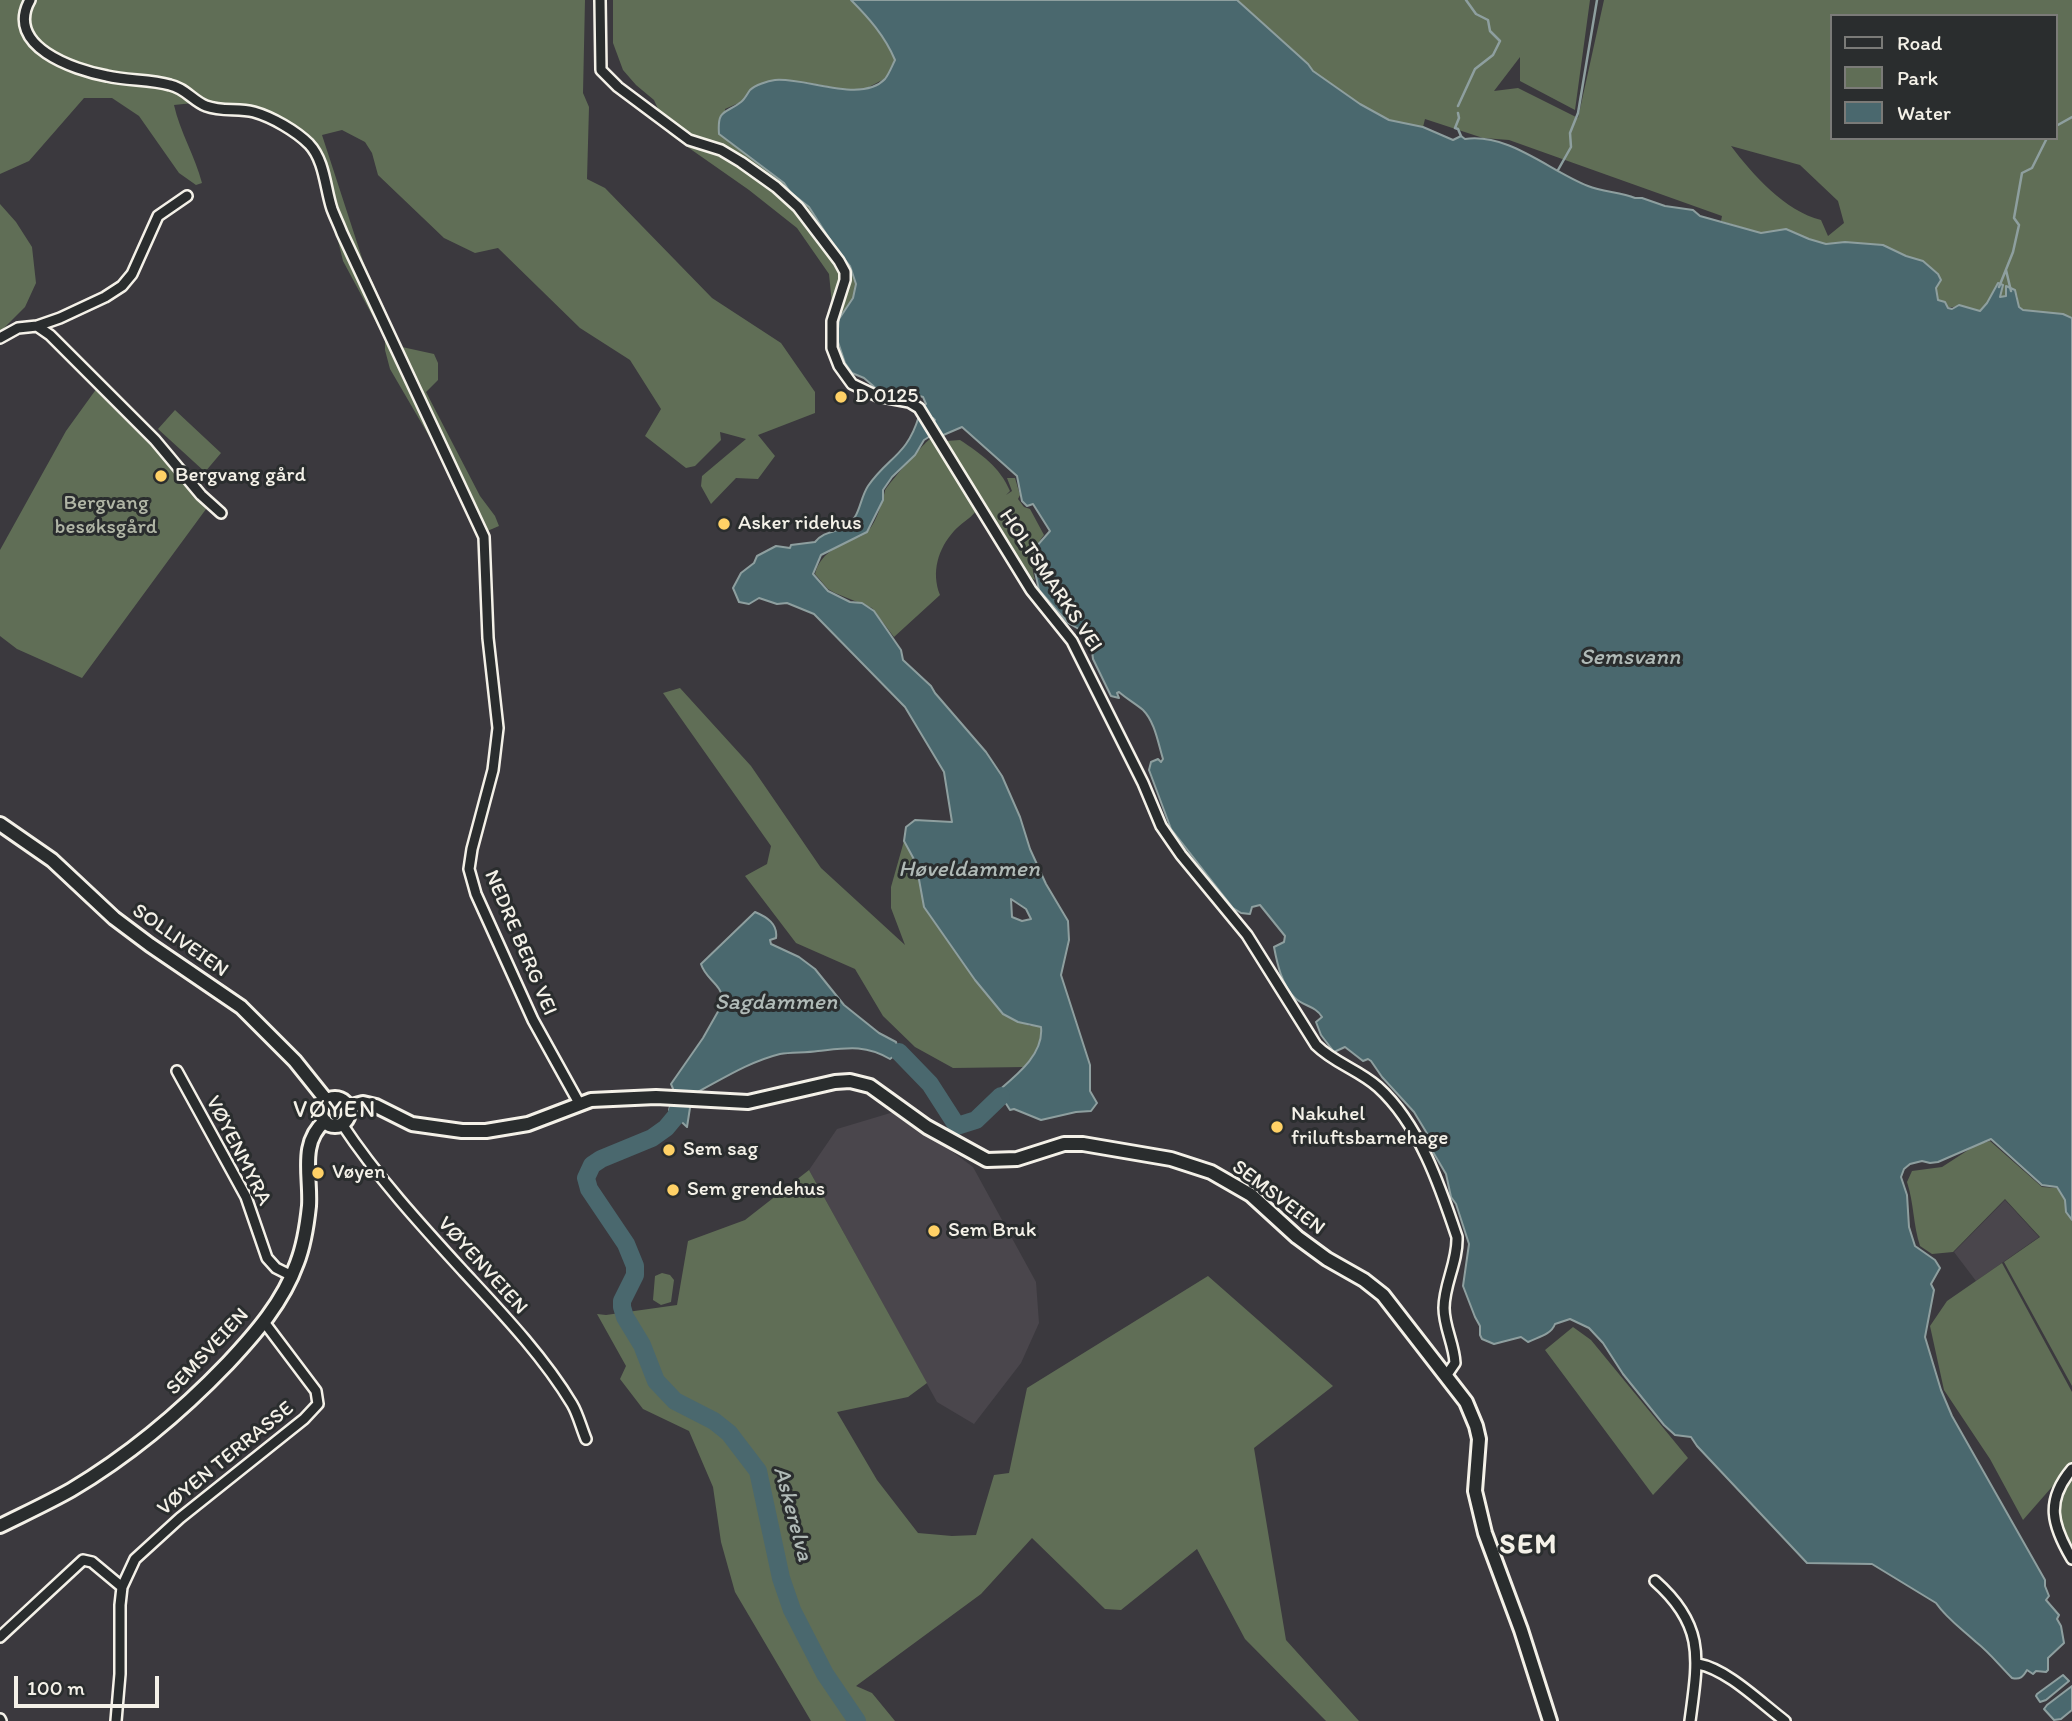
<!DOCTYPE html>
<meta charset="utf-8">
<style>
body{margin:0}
#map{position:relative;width:2072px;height:1721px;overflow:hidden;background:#3b393e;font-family:Itim,sans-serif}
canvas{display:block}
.legend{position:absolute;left:1830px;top:14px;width:228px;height:126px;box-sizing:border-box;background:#2a2d2e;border:2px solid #7b7b78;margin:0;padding:9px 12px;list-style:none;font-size:21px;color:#f4f1e8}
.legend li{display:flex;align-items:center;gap:14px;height:35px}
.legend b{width:35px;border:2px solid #7b7b78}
.scale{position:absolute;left:14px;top:1676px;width:145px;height:32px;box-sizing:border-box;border:4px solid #f4f1e8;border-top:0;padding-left:9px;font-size:21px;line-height:24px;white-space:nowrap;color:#f4f1e8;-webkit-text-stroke:5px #2a2d2e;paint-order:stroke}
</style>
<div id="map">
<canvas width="2072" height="1721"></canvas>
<ul class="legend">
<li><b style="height:9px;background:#2a2d2e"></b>Road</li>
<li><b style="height:19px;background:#606e56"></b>Park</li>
<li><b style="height:19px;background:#4a686e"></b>Water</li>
</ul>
<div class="scale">100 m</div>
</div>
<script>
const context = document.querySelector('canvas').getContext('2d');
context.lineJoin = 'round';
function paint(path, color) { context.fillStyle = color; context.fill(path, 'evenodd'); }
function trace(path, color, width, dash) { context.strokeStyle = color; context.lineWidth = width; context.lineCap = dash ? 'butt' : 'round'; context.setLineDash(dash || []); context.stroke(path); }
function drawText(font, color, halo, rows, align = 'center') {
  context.font = font + ' Itim,sans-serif'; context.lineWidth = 6; context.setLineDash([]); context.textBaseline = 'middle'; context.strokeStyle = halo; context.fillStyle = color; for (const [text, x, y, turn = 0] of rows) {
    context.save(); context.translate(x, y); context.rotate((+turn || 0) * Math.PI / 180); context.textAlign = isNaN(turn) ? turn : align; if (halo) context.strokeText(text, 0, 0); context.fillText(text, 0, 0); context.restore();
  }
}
const built = new Path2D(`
 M897,1111L973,1167L1036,1282L1039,1323L1021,1363L974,1424L937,1402L809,1170L837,1129Z
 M2005,1200L2039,1237L1976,1281L1954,1252Z`);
const green = new Path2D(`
 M0,0H585L583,93L589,107L587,179L605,188L712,298L781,343L815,392V413L758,435L775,456L758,479L736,478L711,504L701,486L702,476L746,439L720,432L721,440L695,466L686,468L645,436L661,409L630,360L580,328L498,248L475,253L444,238L378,175L372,153L365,142L342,130L322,135L363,261L402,347L434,354L438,363V380L426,392L480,496L495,516L499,526L485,532L390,369L385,350V339L343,261L319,163L309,147L265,116L193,103L174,105C180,132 195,156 202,183L196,185L179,173L139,116L112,98H84L29,161L0,174Z
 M613,0H851C868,17 885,36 895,60L886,78L867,88L848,90L804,82L752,88L743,101L725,109L729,143L741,148L784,183L790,192L809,207L834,246L850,266L856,284L853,298L839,319L833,314L829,274L797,228L749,190L669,134L654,100L636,85L623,70L613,43Z
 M1237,0H1590L1575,110L1520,81V57L1494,91L1518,88L1578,118L1604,0H2072V318L2063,314L2023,310L2019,307L2017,295L2007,294L2004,298L1999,296L2002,289L1998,283L1987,303L1980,312L1959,305C1948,311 1936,304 1936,291C1936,286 1938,279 1938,273L1923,261L1906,256L1883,245L1845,242L1826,244L1809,239L1792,231L1761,233L1721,221L1722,216L1509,140L1483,138L1425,119L1423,127L1389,120L1360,104L1313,71L1308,64ZM1832,16H2056V138H1832ZM1731,146L1800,165L1838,201L1844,223L1828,236L1821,220C1785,211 1753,175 1731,146Z
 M0,204L16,222L32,247L36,283L25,307L0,332Z
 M97,388L209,505L82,678L17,649L0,636V550L66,431Z
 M175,410L221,453L205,472L158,429Z
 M932,437L976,511C970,519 961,523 954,531C938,549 931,572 940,595L894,637L872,608L835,593L828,589L815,574C821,553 835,548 854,539C859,537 865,535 868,531C877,521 882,503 885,491C887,485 927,440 932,437Z
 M960,440C981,454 1000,467 1010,491L1006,495L1012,491L1007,478H1015L1020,495L1018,499L1024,507L1030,509L1044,535C1031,552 1030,560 1035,580L1027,576L946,441Z
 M680,688L751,766L821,868L905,945L891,908V887L904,841L916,862L924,907L975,980L1004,1014L1030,1026H1041L1042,1041L1025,1067L953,1068L915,1047L883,1016L855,969L796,943L745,876L767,864L771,846L663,693Z
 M1990,1141L2042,1187L2057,1188L2065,1200L2066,1212L2072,1220V1386L2004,1262L2040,1237L2005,1199L1953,1252L1932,1254L1920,1246C1913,1225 1914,1203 1907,1182L1912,1171L1942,1167L1976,1145Z
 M809,1170L927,1383L908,1397L837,1412L877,1480L918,1533L952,1536L976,1535L994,1475L1009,1473L1027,1388L1208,1276L1333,1386L1254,1448L1286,1640L1359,1721H1326L1245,1639L1197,1549L1121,1610L1105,1609L1032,1538L981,1594L856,1686L872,1693L895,1721H811L735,1592L721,1542L713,1487L689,1431L643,1409L620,1379L626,1366L597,1314L606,1315L677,1305L688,1241L745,1220Z
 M2002,1263L2072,1392V1464L2023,1520L1990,1459L1944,1390L1930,1326L1947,1301Z
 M662,1273L670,1275L674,1280L671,1302L661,1305L653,1300L655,1276Z
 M1573,1327L1591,1340L1688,1458L1653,1495L1545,1350Z
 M2072,1477V1547C2064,1531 2054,1509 2061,1491C2063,1486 2069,1481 2072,1477Z`);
const water = new Path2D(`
 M851,0H1237L1308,64L1313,71L1360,104L1389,120L1423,127L1453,140L1461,136L1465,139C1509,133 1548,170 1588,186C1603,192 1621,192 1635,198H1642L1665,206L1693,210L1700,216L1761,233L1786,229L1809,239L1826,244L1845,242L1883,245L1906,256L1923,261L1938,274L1941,280L1936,288L1938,300L1945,302L1948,308L1952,309L1959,305L1980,311L1987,303L1998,283L2003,285L2000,297L2006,296V286L2015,290L2019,307L2023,310L2063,314L2072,318V1220L2066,1212L2065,1200L2057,1187L2042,1185L1991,1139L1938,1162L1930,1163L1922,1161L1910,1164L1904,1169L1901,1177L1907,1195L1909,1227L1915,1246L1935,1260L1940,1268L1931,1284L1934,1290L1925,1337L1941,1390L1952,1416L2045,1580V1586L2049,1596L2046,1600L2059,1615L2057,1619L2061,1626L2064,1643L2048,1658V1670L2046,1672L2036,1671L2033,1674L2027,1670C2023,1677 2020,1680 2012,1678C2000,1666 1989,1652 1976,1642C1962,1629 1947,1619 1936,1603L1872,1564L1807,1563L1697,1446L1691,1437L1675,1435L1664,1425L1623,1374L1603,1343L1589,1328L1570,1319L1555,1324C1551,1335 1538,1337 1528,1342L1521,1337L1494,1344L1482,1339L1480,1335V1326L1475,1317L1463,1286L1469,1244L1456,1204L1451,1197L1446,1174L1430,1147L1431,1140L1414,1112L1382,1077L1371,1061L1368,1059L1363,1061L1345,1047L1334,1052L1321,1035L1316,1022L1322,1017C1316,1006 1303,1006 1295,998C1282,986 1277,963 1274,947L1284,942L1285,936L1260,905L1252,907L1250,914L1241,913L1233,908L1171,829L1149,770L1151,762L1158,759L1161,762L1163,759C1158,743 1155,722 1143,710C1136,704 1127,699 1119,692L1117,693L1119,698L1111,696L1093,659L1091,644L1086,633L1068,623L1039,590L1034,567L1035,548L1050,531L1033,504L1027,506L1022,501L1017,476L962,427L941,436L932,422L935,420L933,418L930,419L921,407L926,404L923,397L913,394L879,391L864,378L852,373L845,363L837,339L839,319L853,298L856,284L850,266L834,246L809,207L790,192L784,183L719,134C717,108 726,114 741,102C745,99 747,94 750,90C755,85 768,81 775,80C806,77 861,104 885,79C889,74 892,66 895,60C885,36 868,17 851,0Z
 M919,416L932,435L924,440L915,455L892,477L883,490V500L867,532L821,555L813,574L828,591L850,602L862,603L874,611L901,650L903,660L931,686L935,693L986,752L1002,776L1020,817L1030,849L1046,884L1068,921L1069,940L1061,975L1090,1065V1091L1097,1103L1091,1111L1076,1112L1041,1120L1014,1109L1010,1110L998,1091C1017,1075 1044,1054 1041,1027L1018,1022L1003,1014L975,980L924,907L916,863L904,841L906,827L915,820L952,822L944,772L905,707L814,614L787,603L777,604L759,598L749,604L739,602L733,588L741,573L754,563L757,556L776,546L790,548L791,545L815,542C825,530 837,533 848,525C860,516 860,498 868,486C888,457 907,456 919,416ZM1011,899L1026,909L1031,919L1022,921L1012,917Z
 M755,912C767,917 778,924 776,938L770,940L771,944L799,957L815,969L844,1005L879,1033L896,1042L899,1052L890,1059C865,1044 846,1048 818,1051C805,1053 792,1052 780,1054C748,1062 721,1080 692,1095L687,1127L669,1110L674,1091L671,1084L703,1038L724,1001C720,982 706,980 701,964Z
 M2063,1675L2069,1681L2046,1700L2040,1702L2036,1696L2037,1694Z
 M2072,1686V1710L2061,1719L2054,1720L2044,1709L2047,1705Z`);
const stream = new Path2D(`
 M1458,106L1475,69L1493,55L1500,41L1490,31L1488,20L1476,14L1466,0
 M1458,113L1459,118L1455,128L1458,129L1461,136
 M2056,126L2072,117
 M1558,170L1571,147L1570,133L1578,113L1597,0
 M2006,270L2011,291
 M1999,287L2013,252L2019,225L2014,218L2022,173L2032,168L2047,138`);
const river = new Path2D(`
 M899,1052L930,1084L957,1126L976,1120L1001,1096
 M683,1096L676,1116L666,1128L652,1138L601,1159L592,1165L586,1178L589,1189L626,1244L635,1266V1275L622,1301V1307L625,1317L642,1345L656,1381L675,1401L714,1421L729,1433L758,1471L781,1578L792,1610L825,1674L857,1721`);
const street = new Path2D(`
 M30,0C4,46 74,70 107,76C128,81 150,79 170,85C185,88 193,101 206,106C222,112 238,108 254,112C272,117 296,131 309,144C325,161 325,188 332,209C335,217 339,225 342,233L484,537L488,638L498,728L493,770L472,849L469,869L476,894L533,1020L579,1103
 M600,0L601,70L618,87L689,140L721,150L741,162L776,187L798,207L839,261L845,272V280L832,321V348L839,366L852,384L877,396L909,402L919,408L1031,590L1072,641L1143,783L1161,826L1181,855L1247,935L1316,1045C1334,1063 1359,1070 1378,1087C1419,1124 1440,1186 1457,1237C1458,1262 1444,1284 1444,1308C1444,1327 1454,1344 1455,1363L1446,1376
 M37,326L50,335L155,440L201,495L221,513
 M0,338L18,328L37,326L60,318L105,297L122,286L132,274L158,216L187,196
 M177,1071L246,1197L267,1258L276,1268L292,1276
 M342,1124C377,1177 421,1225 464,1272C502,1313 543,1356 572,1404C578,1414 581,1427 586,1439
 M2072,1469C2045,1501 2052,1525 2072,1559
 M1655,1581C1706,1626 1698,1660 1690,1721
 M0,1637L83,1560L92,1562L122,1587
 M1698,1664C1727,1669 1761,1703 1785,1721
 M0,1719L1,1721
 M116,1721L120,1674V1605L122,1587L135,1559L180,1518L304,1419L318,1404L316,1391L264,1322`);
const secondary = new Path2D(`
 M0,824L52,860L114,918L150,945L241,1007L295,1061L327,1101
 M321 1112a14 14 0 1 1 28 0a14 14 0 1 1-28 0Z
 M348,1107L363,1103L376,1106L412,1124L462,1131H486L528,1124L591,1100L656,1097L748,1102L835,1082L850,1081L870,1086L927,1127L987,1160L1017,1159L1064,1144H1083L1171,1159L1211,1172L1251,1195L1297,1237L1327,1259L1364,1280L1383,1295L1466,1402L1476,1426L1479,1439L1475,1491L1485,1533L1521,1630L1550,1721
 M0,1526C24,1514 48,1503 71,1490C130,1455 181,1412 228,1363C256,1333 283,1302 297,1263C304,1245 307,1225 309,1206C311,1176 299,1143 325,1121`);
const markers = [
 [841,397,7,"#ffd166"],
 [161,476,7,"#ffd166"],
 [724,524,7,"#ffd166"],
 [1277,1127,7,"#ffd166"],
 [669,1150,7,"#ffd166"],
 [318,1173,7,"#ffd166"],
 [673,1190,7,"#ffd166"],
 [934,1231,7,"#ffd166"]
];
const poiNames = [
 ["D 0125",855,397],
 ["Bergvang gård",175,476],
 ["Asker ridehus",738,524],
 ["Nakuhel",1291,1115],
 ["friluftsbarnehage",1291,1139],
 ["Sem sag",683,1150],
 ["Vøyen",332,1173],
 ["Sem grendehus",687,1190],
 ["Sem Bruk",948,1231]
];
const parkNames = [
 ["Bergvang",106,504],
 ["besøksgård",106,528]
];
const streetNames = [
 ["HOLTSMARKS VEI",1050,581,56],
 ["SOLLIVEIEN",180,941,35],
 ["NEDRE BERG VEI",520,943,67],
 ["VØYENMYRA",238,1151,63],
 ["SEMSVEIEN",1278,1198,37],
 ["VØYENVEIEN",482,1266,48],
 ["SEMSVEIEN",208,1352,-47],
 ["VØYEN TERRASSE",226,1459,-39]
];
const waterNames = [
 ["Semsvann",1630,658],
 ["Høveldammen",969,870],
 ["Sagdammen",776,1003],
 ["Askerelva",792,1514,75]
];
const quarterNames = [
 ["VØYEN",335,1111]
];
const districtNames = [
 ["SEM",1529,1546]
];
paint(built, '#4a464c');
paint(green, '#606e56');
paint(water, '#4a686e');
trace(water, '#8e9f9f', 2);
trace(stream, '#8e9f9f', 2.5);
trace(river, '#4a686e', 18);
trace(street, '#f4f1e8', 14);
trace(secondary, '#f4f1e8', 18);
trace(street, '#2a2d2e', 9);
trace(secondary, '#2a2d2e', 12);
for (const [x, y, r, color] of markers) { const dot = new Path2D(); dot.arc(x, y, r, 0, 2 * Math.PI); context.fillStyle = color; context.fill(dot); trace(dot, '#2a2d2e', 2.5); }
drawText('21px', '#f4f1e8', '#2a2d2e', poiNames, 'left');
drawText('21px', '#b1b6a6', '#2a2d2e', parkNames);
drawText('21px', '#f4f1e8', '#2a2d2e', streetNames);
drawText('italic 23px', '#b0bab7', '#2a2d2e', waterNames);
context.letterSpacing = '2px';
drawText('24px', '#f4f1e8', '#2a2d2e', quarterNames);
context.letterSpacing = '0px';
context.letterSpacing = '2px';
drawText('bold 28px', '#f4f1e8', '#2a2d2e', districtNames);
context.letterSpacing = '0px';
</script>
